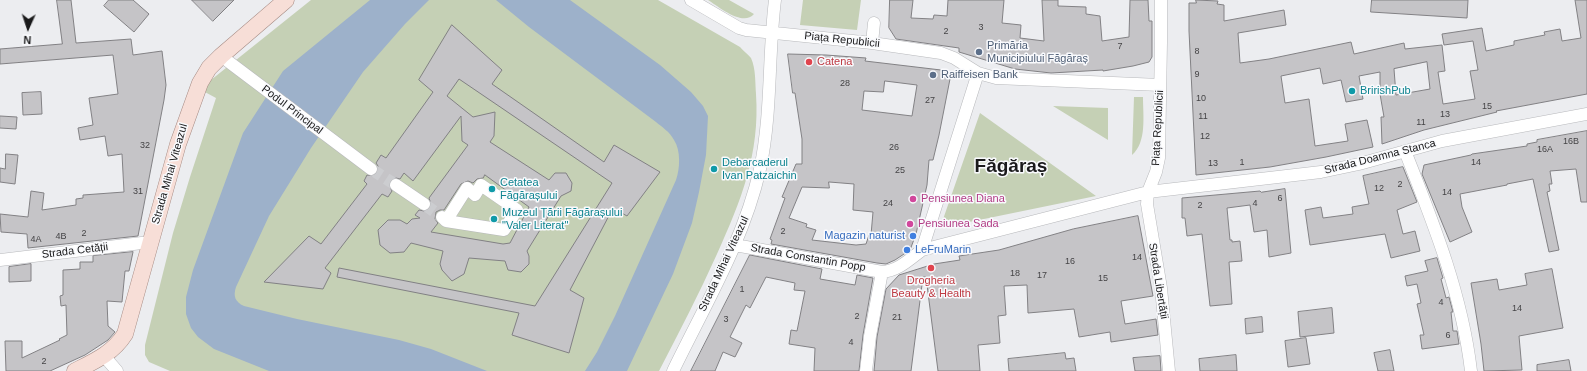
<!DOCTYPE html>
<meta charset="utf-8">
<style>
body{margin:0}
#map{position:relative;width:1587px;height:371px;overflow:hidden;background:#ecedf0;font-family:Arial,sans-serif}
canvas{display:block}
.north{position:absolute;left:8px;top:8px;width:40px;height:40px;-webkit-text-stroke:3px #f9fafd;paint-order:stroke;rotate:183deg;font-size:11px;font-weight:700;line-height:16px;text-align:center;color:#1a1a1b}
.north::after{content:'';display:block;margin:auto;width:14px;height:18px;background:#1a1a1b;clip-path:polygon(50% 0,100% 100%,50% 72%,0 100%)}
</style>
<div id="map">
<canvas width="1587" height="371"></canvas>
<div class="north">N</div>
</div>
<script>
const context = document.querySelector('canvas').getContext('2d');
context.lineJoin = 'round';
function paint(path, color) { context.fillStyle = color; context.fill(path, 'evenodd'); }
function trace(path, color, width, dash) { context.strokeStyle = color; context.lineWidth = width; context.lineCap = dash ? 'butt' : 'round'; context.setLineDash(dash || []); context.stroke(path); }
function drawText(font, color, halo, rows, align = 'center') {
  context.font = font + ' Arial,sans-serif'; context.lineWidth = 3; context.setLineDash([]); context.textBaseline = 'middle'; context.strokeStyle = halo; context.fillStyle = color; for (const [text, x, y, turn = 0] of rows) {
    context.save(); context.translate(x, y); context.rotate((+turn || 0) * Math.PI / 180); context.textAlign = isNaN(turn) ? turn : align; if (halo) context.strokeText(text, 0, 0); context.fillText(text, 0, 0); context.restore();
  }
}
const green = new Path2D(`
 M311,0H658L740,47C743,51 748,54 751,58C756,69 755,83 756,94C760,154 741,201 717,254C699,294 679,332 659,371H170L149,362L145,355V345L173,233L190,177L216,98L203,91L211,80Z
 M708,0H729L754,14C743,27 719,7 708,0Z
 M803,0H861L857,30L800,25Z
 M1134,97H1143C1143,116 1147,142 1132,155Z
 M1053,106L1108,108V140Z
 M980,113L1096,196L940,228Z`);
const water = new Path2D(`
 M370,0H429L405,24L363,72L311,148L269,216L236,287C233,296 235,302 244,306L297,319L399,340L431,349L487,371H269L214,349L198,337L191,328L186,314V297L193,270L243,133L283,71Z
 M496,0H570L660,65L691,92L703,106L708,116L706,155L699,192L692,223L673,274L627,371H585L597,352L615,316L676,180C680,169 681,150 674,140C670,132 662,127 656,122L529,27Z`);
const building = new Path2D(`
 M57,0H71L76,43L131,39L133,55L162,51L166,85L164,100L138,236L28,248L27,234L1,232L0,214L28,217L31,191L44,193L42,210L76,205V199L83,198V195L124,192L122,154L108,156L105,136L80,140L78,128L93,125L89,98L118,94L113,55L0,64V49L62,44Z
 M109,0H133L149,14L134,32L104,6Z
 M192,0H234L213,21Z
 M890,0H913L911,18L933,19L934,15L947,16L948,0H1004L1002,23L1021,25L1020,38L1044,41L1042,0H1058V6L1086,7V14L1100,16L1102,41L1129,37L1130,0H1148L1149,21H1152V57L1149,62L1133,66L1103,71V70L1051,73L1015,69L959,52V48L896,39L889,28Z
 M1196,0L1218,1L1217,4L1224,5V21L1284,10L1286,25L1238,33L1240,63L1269,59L1351,42L1354,54L1404,43L1405,49L1442,45L1445,71L1438,72L1443,104L1475,99L1470,71L1478,70L1473,41L1444,45L1442,34L1482,28L1486,51L1514,45V41L1545,35L1544,32L1560,29L1562,41L1581,38L1575,0H1587V94L1496,111L1497,112L1424,130L1382,144L1381,117H1384L1380,94V72L1359,76L1363,99L1346,102L1341,80L1323,84L1320,68L1281,76L1285,103L1309,99L1315,146L1348,141L1345,124L1367,120L1373,147L1326,157L1270,167L1196,175L1189,31V3H1196ZM1427,62L1430,89L1396,95L1394,69Z
 M1372,0H1468L1467,18L1371,12Z
 M452,25L502,70L492,84L604,162L614,145L660,172L627,216L613,208L570,290L584,298L569,353L512,335L519,313L337,277L339,268L535,306L612,183L459,79L447,96L473,117L495,112L494,136L490,142L549,180L555,173H566L572,183L571,191L561,196L527,251L529,256V264L521,272L508,270L505,261L469,258L464,274L452,281L442,270L440,264L443,251L411,243L404,252L390,253L380,245L378,230L388,220H400L407,224L412,219L420,218L415,215L419,210L424,211L430,208L431,204L429,198L468,145L462,141L461,116L413,181L404,173L400,179L396,178L390,180L389,185L392,191L388,197L382,194L325,268L331,273L323,289L264,282L309,236L321,244L367,184L364,181L367,175L374,176L377,173L378,166L376,163L381,155L386,158L433,92L419,80ZM485,175L529,207L510,243L503,244L431,232L438,223L435,219L436,212L440,210H444L461,184L468,181L473,183L477,179L483,178Z
 M788,54L826,55L866,58L865,61L941,70L948,73L950,79L939,135L933,160H929L927,185L916,234L910,250L895,260L886,264L877,263L771,244L772,240L770,239L785,198L782,197L796,164H802V139L795,93H793ZM885,81L917,85L912,116L862,110L864,91L883,92ZM829,182L854,184L853,210L873,212L871,235H869L866,244L856,245L812,240L816,230L806,227L807,224L789,218L802,187L829,188Z
 M41,92L42,114L23,115L22,93Z
 M0,116L17,117L16,129L0,128Z
 M1587,131V202H1581L1576,169L1550,171L1552,184H1549L1550,191L1547,192L1559,250L1549,252L1533,179L1507,184V185L1460,194L1462,207L1472,232L1450,242L1422,174L1424,165L1471,155L1472,154L1527,146V144L1537,142V140Z
 M6,154L18,155L15,184L0,182V168L5,169Z
 M1403,167L1417,202L1397,210L1403,234L1415,231L1420,251L1391,258L1385,234L1310,245L1305,210L1321,207L1323,218L1353,214L1352,207L1369,204L1363,176Z
 M1285,189L1291,253L1269,257L1267,230L1254,232L1250,205L1227,208L1230,240H1232V242L1240,241L1242,261L1229,262L1232,304L1210,306L1202,234L1187,236L1185,218H1182V198L1260,191L1261,192Z
 M1138,216L1153,296L1121,301L1125,324L1156,319L1158,335L1111,342L1110,332L1079,337L1074,309L1028,313L1027,285L1004,286L1006,315L998,316L1000,343L978,345L980,371H938L926,277H923L911,371H874L877,337L886,289L899,275L934,264L960,260L959,256L999,250L1073,229Z
 M133,252L129,271H125L122,302L107,301L108,326L115,332L108,340L85,355L50,371H6L5,341H22V358L60,340L59,339L67,335L66,305L61,306L60,296L63,295V270L80,269V262H93V256Z
 M750,255L822,269L820,279L855,285L857,275L873,278L863,335L859,371H814L815,348L789,344L791,330L797,331L805,291L794,290L795,283L766,277L750,308L746,305L730,337L742,343L735,357L723,352L715,371H691Z
 M1437,258L1443,278L1441,279L1446,298L1449,297L1453,312H1451L1453,331H1457L1459,344L1422,349L1420,335H1424L1417,304L1421,303L1417,284L1407,286L1405,276L1428,271L1425,261Z
 M31,264V281L9,282V267Z
 M1552,269L1563,328L1519,336L1522,370L1484,371L1481,344L1471,283L1497,279L1499,290L1527,285L1525,274Z
 M1332,308L1334,333L1300,337L1298,312Z
 M1262,317L1263,332L1246,334L1245,319Z
 M1306,338L1310,364L1288,367L1285,341Z
 M1390,350L1394,371H1378L1374,353Z
 M1065,353L1066,359L1074,358L1076,371H1009L1008,359Z
 M1236,355L1237,371H1200L1199,359Z
 M1160,356L1161,371H1135L1133,358Z
 M1569,360L1571,371H1537V365Z`);
const minorTunnel = new Path2D(`
 M371,169L396,185
 M424,204L442,217`);
const minor = new Path2D(`
 M691,0L739,28L746,30L872,43L941,53L954,58L978,73L996,78L1160,85
 M1161,0V42L1159,158L1156,172L1148,192L1147,204L1161,288L1169,371
 M872,43L874,23
 M221,56L371,169
 M1405,151C1433,222 1462,294 1471,371
 M396,185L424,204
 M442,217L446,221L504,230L517,210L481,185L475,195L467,188L446,221
 M735,245L882,272C898,271 910,259 922,250L1148,192L1321,172L1359,164L1442,141L1587,114
 M922,250L978,73
 M0,260L150,242
 M104,356L117,371
 M673,371C705,305 744,240 760,169C772,113 768,56 775,0
 M866,371L870,336L882,272`);
const major = new Path2D(`
 M75,371C95,361 113,353 125,334L178,144L200,83L209,68L221,56L286,0`);
const markers = [
 [979,52,4,"#5c6f8a"],
 [809,62,4,"#e0444e"],
 [933,75,4,"#5c6f8a"],
 [1352,91,4,"#0f9aa8"],
 [714,169,4,"#0f9aa8"],
 [492,189,4,"#0f9aa8"],
 [913,199,4,"#d1479c"],
 [494,219,4,"#0f9aa8"],
 [910,224,4,"#d1479c"],
 [913,236,4,"#3f7fe0"],
 [907,250,4,"#3f7fe0"],
 [931,268,4,"#e0444e"]
];
const numberNames = [
 ["3",981,28],
 ["2",946,32],
 ["7",1120,47],
 ["8",1197,52],
 ["9",1197,75],
 ["28",845,84],
 ["10",1201,99],
 ["27",930,101],
 ["15",1487,107],
 ["13",1445,115],
 ["11",1203,117],
 ["11",1421,123],
 ["12",1205,137],
 ["16B",1571,142],
 ["32",145,146],
 ["26",894,148],
 ["16A",1545,150],
 ["1",1242,163],
 ["14",1476,163],
 ["13",1213,164],
 ["25",900,171],
 ["2",1400,185],
 ["12",1379,189],
 ["31",138,192],
 ["14",1447,193],
 ["6",1280,199],
 ["24",888,204],
 ["4",1255,204],
 ["2",1200,206],
 ["2",783,232],
 ["2",84,234],
 ["4B",61,237],
 ["4A",36,240],
 ["14",1137,258],
 ["16",1070,262],
 ["18",1015,274],
 ["17",1042,276],
 ["15",1103,279],
 ["1",742,290],
 ["4",1441,303],
 ["14",1517,309],
 ["2",857,317],
 ["21",897,318],
 ["3",726,320],
 ["6",1448,336],
 ["4",851,343],
 ["2",44,362]
];
const streetNames = [
 ["Piața Republicii",842,40,6],
 ["Podul Principal",292,110,37],
 ["Piața Republicii",1158,128,-87],
 ["Strada Doamna Stanca",1380,157,-14],
 ["Strada Mihai Viteazul",170,174,-74],
 ["Strada Cetății",75,251,-7],
 ["Strada Constantin Popp",808,258,10],
 ["Strada Mihai Viteazul",724,264,-65],
 ["Strada Libertății",1158,281,81]
];
const serviceNames = [
 ["Primăria",987,46],
 ["Municipiului Făgăraș",987,59],
 ["Raiffeisen Bank",941,75]
];
const healthNames = [
 ["Catena",817,62],
 ["Drogheria",931,281,"center"],
 ["Beauty & Health",931,294,"center"]
];
const cultureNames = [
 ["BririshPub",1360,91],
 ["Debarcaderul",722,163],
 ["Ivan Patzaichin",722,176],
 ["Cetatea",500,183],
 ["Făgărașului",500,196],
 ["Muzeul Țării Făgărașului",502,213],
 ["\"Valer Literat\"",502,226]
];
const hotelNames = [
 ["Pensiunea Diana",921,199],
 ["Pensiunea Sada",918,224]
];
const shopNames = [
 ["Magazin naturist",905,236],
 ["LeFruMarin",915,250,"left"]
];
const townNames = [
 ["Făgăraș",1011,167]
];
paint(green, '#c5d0b5');
paint(water, '#9db1ca');
paint(building, '#c5c4c7');
trace(building, '#828184', 1);
trace(minorTunnel, '#cccdd0', 12, [12, 6]);
trace(minor, '#b8b9bc', 13);
trace(major, '#a68b84', 17);
trace(minor, '#fff', 12);
trace(major, '#f7ded7', 16);
for (const [x, y, r, color] of markers) { const dot = new Path2D(); dot.arc(x, y, r, 0, 2 * Math.PI); context.fillStyle = color; context.fill(dot); trace(dot, '#f9fafd', 1.5); }
drawText('9px', '#454446', null, numberNames);
drawText('11px', '#1a1a1b', '#f9fafd', streetNames);
drawText('11px', '#4e5e75', '#f9fafd', serviceNames, 'left');
drawText('11px', '#be3a42', '#f9fafd', healthNames, 'left');
drawText('11px', '#0d838f', '#f9fafd', cultureNames, 'left');
drawText('11px', '#b23c85', '#f9fafd', hotelNames, 'left');
drawText('11px', '#366cbe', '#f9fafd', shopNames, 'right');
drawText('bold 19px', '#1a1a1b', '#f9fafd', townNames);
</script>
